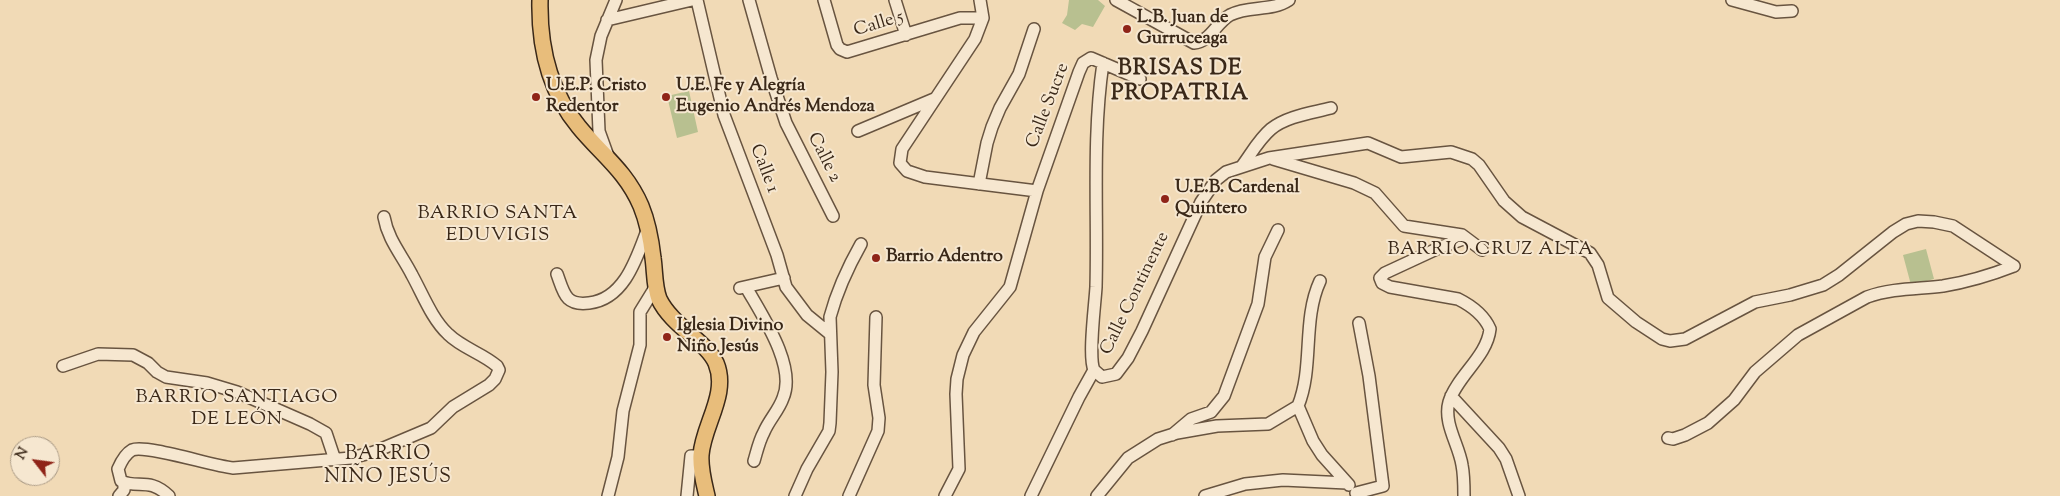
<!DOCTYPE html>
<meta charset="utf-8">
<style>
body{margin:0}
#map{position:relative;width:2060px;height:496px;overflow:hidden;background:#f1dab6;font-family:"Sorts Mill Goudy",serif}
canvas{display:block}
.north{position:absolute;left:10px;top:436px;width:50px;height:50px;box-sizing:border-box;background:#f6e7d0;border:1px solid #ab9b86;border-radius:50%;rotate:300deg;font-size:14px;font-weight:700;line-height:20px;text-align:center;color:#3a2818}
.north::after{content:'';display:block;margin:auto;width:18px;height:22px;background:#8f2418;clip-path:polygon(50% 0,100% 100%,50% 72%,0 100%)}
</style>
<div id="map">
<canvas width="2060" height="496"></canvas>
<div class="north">N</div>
</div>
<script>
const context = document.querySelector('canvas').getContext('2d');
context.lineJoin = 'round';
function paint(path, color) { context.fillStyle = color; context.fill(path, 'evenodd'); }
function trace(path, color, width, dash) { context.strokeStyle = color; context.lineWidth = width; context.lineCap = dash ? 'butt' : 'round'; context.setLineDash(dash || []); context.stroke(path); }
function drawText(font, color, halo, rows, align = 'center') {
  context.font = font + ' "Sorts Mill Goudy",serif'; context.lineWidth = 4; context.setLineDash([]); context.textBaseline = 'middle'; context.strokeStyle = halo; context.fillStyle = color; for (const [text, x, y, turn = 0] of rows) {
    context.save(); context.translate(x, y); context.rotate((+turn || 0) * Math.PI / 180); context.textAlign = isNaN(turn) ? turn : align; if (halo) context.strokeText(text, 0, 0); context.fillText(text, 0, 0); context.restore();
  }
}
const green = new Path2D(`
 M1069,0H1098L1105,6L1093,27L1082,24L1075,30L1062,23L1067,15Z
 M689,91L698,132L677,138L667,96Z
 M1926,249L1934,279L1911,285L1903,255Z`);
const minor = new Path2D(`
 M697,0L724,115L777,255L786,287L807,315L829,333
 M749,0L771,78L786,123L833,216
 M824,0L837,45L840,49L847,52L960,18H983
 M895,0L906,35
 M980,0L983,18L975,39L902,149L900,163L907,171L925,177L1037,191
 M1116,0L1194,43C1210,42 1216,23 1230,15C1249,5 1271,12 1289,0
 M1732,0L1776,12L1792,11
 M607,20L692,0
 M1103,63C1092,137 1098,213 1096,287C1095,305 1088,357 1094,370L1102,377L1116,374L1128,358L1142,331L1201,202L1216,180L1226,172L1269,158L1368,143L1401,157L1451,152L1472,159L1479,165L1504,201L1522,217L1590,253L1598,265L1608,298L1636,322L1662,339L1670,341L1685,339L1755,302L1790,295L1823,285L1839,275L1893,232L1906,224L1918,221L1934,222L1953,226L2014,266
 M858,131L934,99
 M608,156L599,131L596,60L601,36L616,0
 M1273,159L1354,183L1375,193L1404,226L1462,235L1482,250
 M1242,166C1251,154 1259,139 1271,129C1287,116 1312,113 1331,108
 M979,184L987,143L992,127L1000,108L1019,74L1034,29
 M557,274C564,293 565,306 589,303C625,299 637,257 648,228
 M746,287C761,314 797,366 783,398C779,410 769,420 764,432C759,441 757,451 754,461
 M740,288L784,278
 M63,366L98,354L133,355L148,363L157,372L166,377L207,383L237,392L310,424L326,433L335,460
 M1451,396L1499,448L1506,459L1519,496
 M1298,406C1314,367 1302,320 1320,281
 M1298,406L1313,441L1322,455L1349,485
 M1172,435L1191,419L1211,412L1224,396L1258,304L1265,257L1278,230
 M1668,438L1673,439L1685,435L1708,423L1734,400L1755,372L1798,335L1867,297C1892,288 1918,289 1943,286C1968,282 1991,275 2014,266
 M1356,493L1383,486L1369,376L1359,323
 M119,496L124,490V482
 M169,496C149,477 138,489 121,481L118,469C121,462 125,454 132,450C146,444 212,466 233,468L351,458L374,452L431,428L453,407L489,385L495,379L499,370L497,366C482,353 462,348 448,334C432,319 423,295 412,275C402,255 388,240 384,217
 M608,496L618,457L623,411L640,345V312L656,286
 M687,496L691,456H701
 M795,496L807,469L829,431L830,423L832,372L830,317C837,291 848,267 861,244
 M849,496L878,431L879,418L874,385L876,317
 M945,496L959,469L956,394L957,379L963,355L974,332L1010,287L1037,191L1079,72L1083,63L1091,58L1140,79
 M1031,496L1079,397L1094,370
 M1097,496L1128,458L1158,439L1177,433L1217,426L1268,424L1298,406
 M1205,496L1245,484L1283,480L1347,483
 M1464,496C1464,486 1464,475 1462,465C1459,445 1443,423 1449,402C1457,376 1487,357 1490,329C1484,315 1472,306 1458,299L1390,287L1382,283L1380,278L1385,273L1441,247L1466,238`);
const major = new Path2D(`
 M540,0C539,46 549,91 579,127C602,155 626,171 641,206C648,223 651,240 653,258C655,271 654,286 659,299C672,326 706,341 716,363C729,394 703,425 701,455C700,469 704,483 707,496`);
const markers = [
 [1127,29,5,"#8f2418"],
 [536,97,5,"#8f2418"],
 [666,97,5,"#8f2418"],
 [1165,199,5,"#8f2418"],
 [876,258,5,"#8f2418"],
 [667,337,5,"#8f2418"]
];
const poiNames = [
 ["L.B. Juan de",1137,19],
 ["Gurruceaga",1137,40],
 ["U.E.P. Cristo",546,87],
 ["Redentor",546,108],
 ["U.E. Fe y Alegría",676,87],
 ["Eugenio Andrés Mendoza",676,108],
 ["U.E.B. Cardenal",1175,189],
 ["Quintero",1175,210],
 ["Barrio Adentro",886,258],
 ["Iglesia Divino",677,327],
 ["Niño Jesús",677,348]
];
const streetNames = [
 ["Calle 5",879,25,-17],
 ["Calle Sucre",1049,106,-69],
 ["Calle 2",823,158,63],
 ["Calle 1",763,169,69],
 ["Calle Continente",1136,294,-64]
];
const neighbourhoodNames = [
 ["BARRIO SANTA",498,215],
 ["EDUVIGIS",498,237],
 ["BARRIO CRUZ ALTA",1491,251],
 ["BARRIO SANTIAGO",237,399],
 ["DE LEÓN",237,421]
];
const quarterNames = [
 ["BARRIO",388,456],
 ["NIÑO JESÚS",388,479]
];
const districtNames = [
 ["BRISAS DE",1180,70],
 ["PROPATRIA",1180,95]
];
paint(green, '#b8c090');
trace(minor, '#685440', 14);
trace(major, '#3a2818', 18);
trace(minor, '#f6e7d0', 11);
trace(major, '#e8bd7b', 15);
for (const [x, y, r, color] of markers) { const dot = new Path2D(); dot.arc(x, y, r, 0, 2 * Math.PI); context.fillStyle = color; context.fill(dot); trace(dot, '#f6e7d0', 2); }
drawText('bold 18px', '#3a2818', '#f6e7d0', poiNames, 'left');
drawText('18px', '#3a2818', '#f6e7d0', streetNames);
context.letterSpacing = '1px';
drawText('19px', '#3a2818', '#f6e7d0', neighbourhoodNames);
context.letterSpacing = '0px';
context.letterSpacing = '1px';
drawText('20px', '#3a2818', '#f6e7d0', quarterNames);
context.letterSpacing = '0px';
context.letterSpacing = '1px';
drawText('bold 22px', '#3a2818', '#f6e7d0', districtNames);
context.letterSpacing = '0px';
</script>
